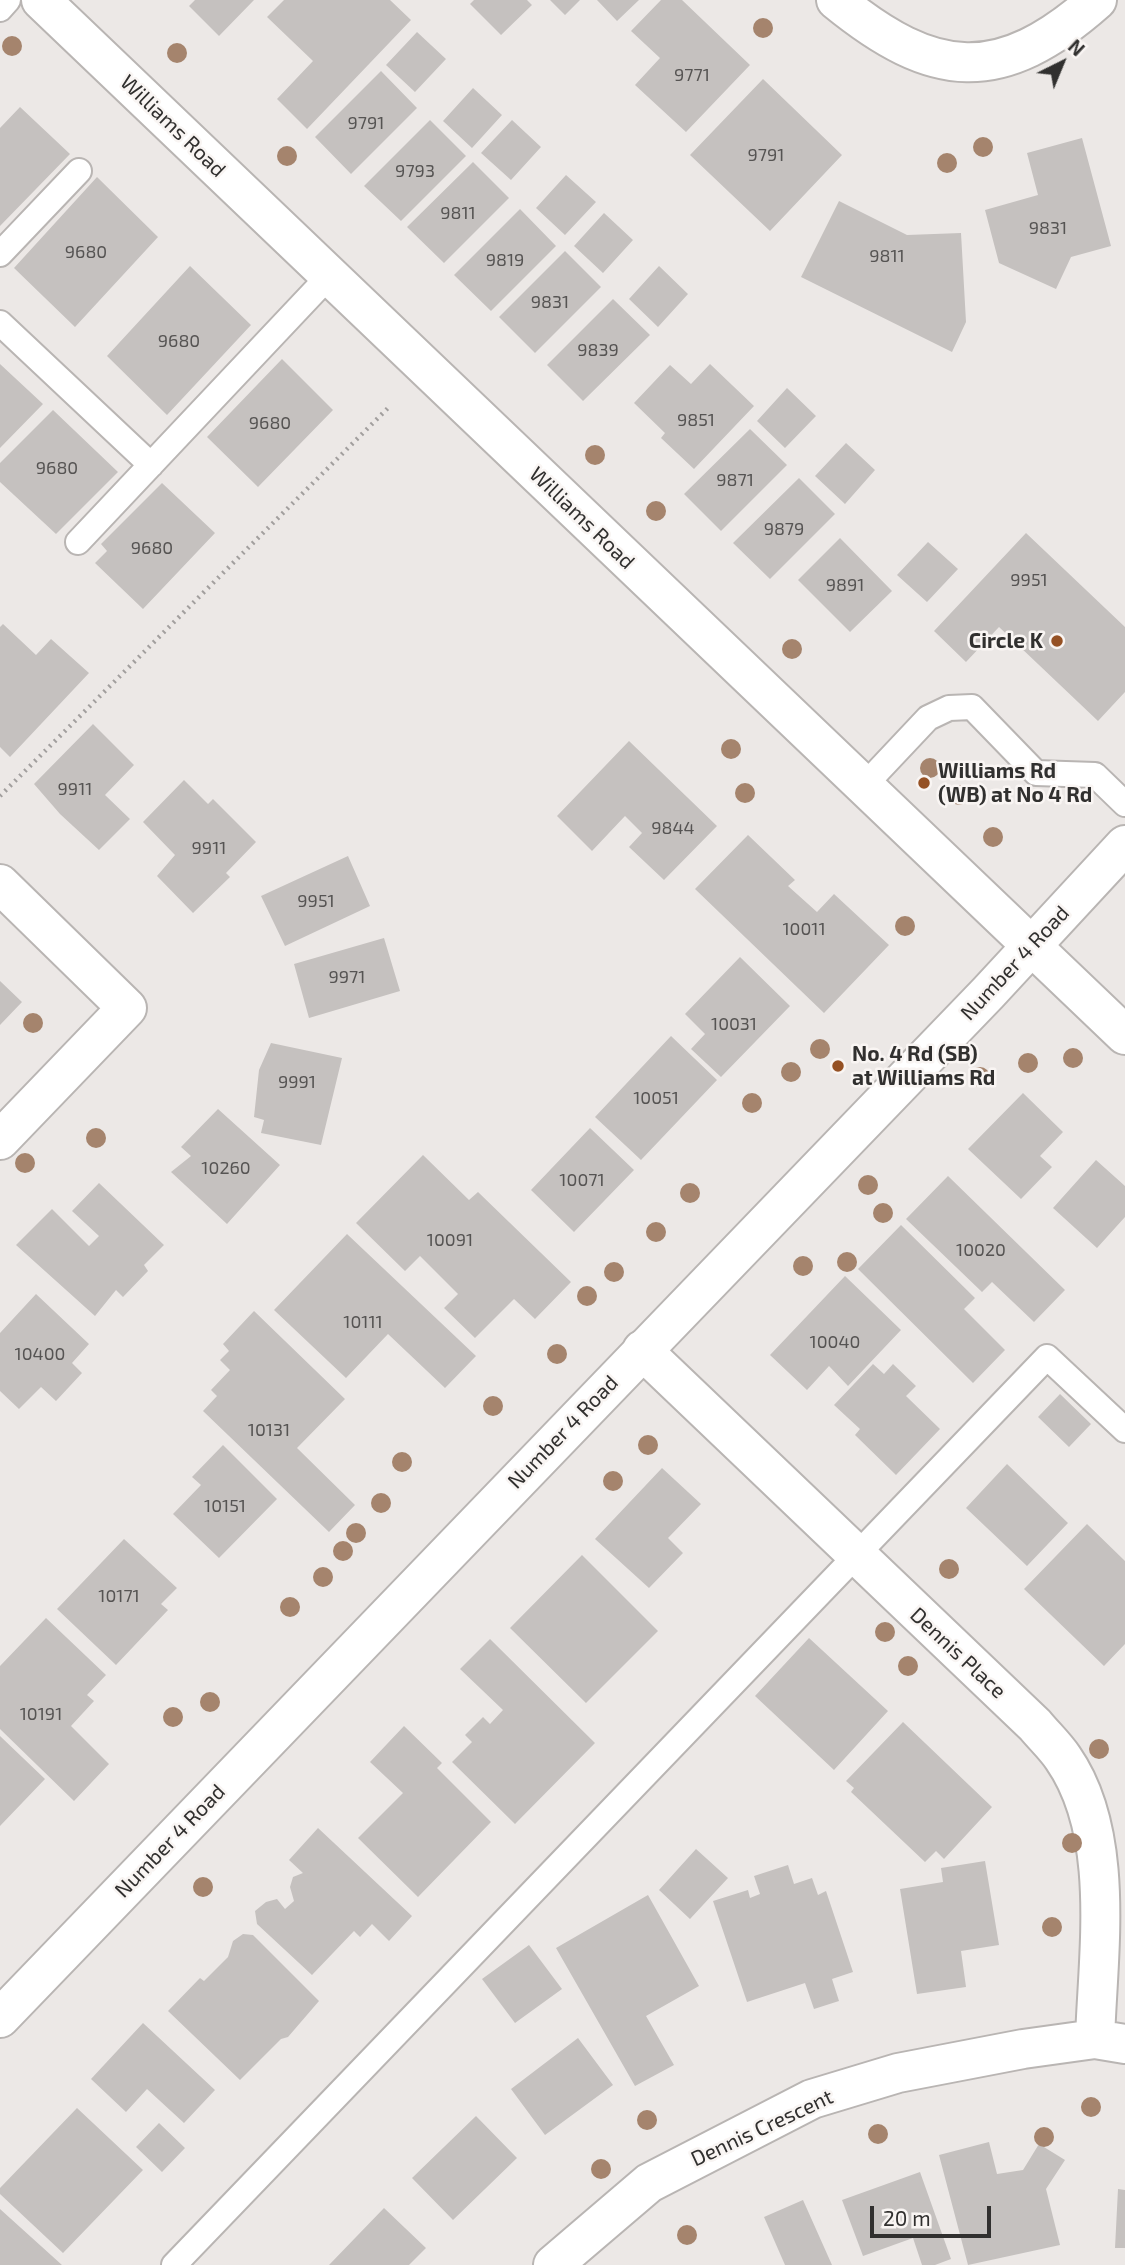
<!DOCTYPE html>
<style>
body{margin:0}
#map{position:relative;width:1125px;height:2265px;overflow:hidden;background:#ece8e6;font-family:"Exo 2",sans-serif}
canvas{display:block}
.north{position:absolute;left:1027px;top:28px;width:70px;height:70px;-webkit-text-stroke:5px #f9f5f3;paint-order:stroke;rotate:43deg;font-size:19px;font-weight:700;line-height:28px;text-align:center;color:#31302f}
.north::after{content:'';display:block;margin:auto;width:24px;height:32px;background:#31302f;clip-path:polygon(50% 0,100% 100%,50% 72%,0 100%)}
.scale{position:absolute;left:870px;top:2206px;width:121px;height:32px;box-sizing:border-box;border:4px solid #31302f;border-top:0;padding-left:9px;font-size:21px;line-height:24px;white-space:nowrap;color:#31302f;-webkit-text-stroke:5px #f9f5f3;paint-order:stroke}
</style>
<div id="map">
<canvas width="1125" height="2265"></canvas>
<div class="north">N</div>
<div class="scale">20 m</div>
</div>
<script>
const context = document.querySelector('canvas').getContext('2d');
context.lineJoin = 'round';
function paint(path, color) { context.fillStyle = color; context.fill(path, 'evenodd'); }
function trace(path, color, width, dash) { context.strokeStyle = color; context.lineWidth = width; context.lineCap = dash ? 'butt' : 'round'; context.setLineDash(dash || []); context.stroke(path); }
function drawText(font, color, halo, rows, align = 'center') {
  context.font = font + ' "Exo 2",sans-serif'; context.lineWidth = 5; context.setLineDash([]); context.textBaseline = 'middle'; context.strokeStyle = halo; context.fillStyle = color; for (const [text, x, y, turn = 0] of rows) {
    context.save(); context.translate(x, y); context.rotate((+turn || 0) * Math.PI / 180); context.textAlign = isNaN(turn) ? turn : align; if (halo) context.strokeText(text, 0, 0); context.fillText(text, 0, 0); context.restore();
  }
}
const building = new Path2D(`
 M195,0H254L219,36L189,6Z
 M284,0H390L411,20L307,129L277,99L313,61L267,17Z
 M474,0H527L532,5L501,35L470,4Z
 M550,0H580L565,15Z
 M597,0H639L617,21Z
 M661,0H682L750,65L686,132L635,85L660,58L631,31Z
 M417,32L446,59L415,92L386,65Z
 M381,71L417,108L351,174L315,137Z
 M763,79L842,155L770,231L690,155Z
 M473,88L502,115L472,148L443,121Z
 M20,107L70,154L0,226V128Z
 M430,120L466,156L401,221L364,186Z
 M512,120L541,147L511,180L481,153Z
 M1082,138L1111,246L1071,257L1056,289L999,263L985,210L1038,195L1027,153Z
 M473,162L509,198L444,263L407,227Z
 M566,175L596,202L565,235L536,208Z
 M97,177L158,237L75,327L14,268Z
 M839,201L907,235L961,233L966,322L952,352L801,277Z
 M520,209L556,246L491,311L454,275Z
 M604,213L633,240L603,273L574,246Z
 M565,251L601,287L535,353L499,317Z
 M190,266L251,325L167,415L107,356Z
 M659,266L688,294L658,327L629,299Z
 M613,299L650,335L583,401L547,365Z
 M282,359L333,410L258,487L207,437Z
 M0,364L43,404L0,448Z
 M710,364L754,406L694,469L661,438L665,433L634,403L670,365L691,384Z
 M787,388L816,416L785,448L757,421Z
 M53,410L118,472L56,534L0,482V463Z
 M750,429L787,465L721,531L684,494Z
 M846,443L875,470L845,504L815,476Z
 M799,478L835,514L770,579L733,543Z
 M162,483L215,533L143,609L95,563L107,551L101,544Z
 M1026,533L1125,627V692L1098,721L999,627L966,662L934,631Z
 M840,538L892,591L850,632L798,580Z
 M928,542L958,569L927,602L897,575Z
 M3,624L36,655L51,639L89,673L10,757L0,747V627Z
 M93,724L134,765L105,795L130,819L99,850L60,814L34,784Z
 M629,741L717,826L664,880L629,847L642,833L625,816L592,851L557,816Z
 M184,780L208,804L213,799L256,842L226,873L230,877L193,913L157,876L175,855L143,822Z
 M748,835L795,880L788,886L817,912L834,894L889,945L824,1013L695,889Z
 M348,856L370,906L285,946L261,896Z
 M384,938L400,991L309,1018L294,964Z
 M740,957L790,1006L721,1077L691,1049L705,1034L685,1014Z
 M0,981L22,1002L0,1025Z
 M671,1036L717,1080L641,1160L595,1117Z
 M271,1043L342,1058L321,1145L261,1133L264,1120L254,1117L259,1070Z
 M1023,1093L1063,1132L1040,1156L1052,1167L1021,1199L968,1149Z
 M218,1109L280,1165L227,1224L171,1172L191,1156L181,1147Z
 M590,1128L634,1170L574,1232L531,1190Z
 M423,1155L469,1200L478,1192L571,1282L535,1319L514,1299L475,1338L444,1308L458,1294L420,1256L405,1271L356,1223Z
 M1096,1160L1125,1186V1217L1097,1248L1053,1208Z
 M948,1176L1065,1290L1034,1322L992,1282L982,1292L906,1219Z
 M99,1183L164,1245L144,1265L148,1271L123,1297L116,1290L95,1316L16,1245L52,1209L89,1246L99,1236L72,1211Z
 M901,1225L975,1298L964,1309L1005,1350L973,1383L858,1269Z
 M347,1234L476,1356L445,1388L388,1334L346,1378L274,1310Z
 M845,1276L901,1330L848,1386L829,1366L807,1390L770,1355Z
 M36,1294L89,1344L72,1363L82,1373L56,1401L41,1387L19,1409L0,1391V1333Z
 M254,1311L345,1399L297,1448L355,1505L329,1532L203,1411L217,1396L211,1390L230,1370L220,1360L229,1351L223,1344Z
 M873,1364L884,1374L893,1364L916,1386L906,1396L940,1429L896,1475L855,1435L860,1429L834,1405Z
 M1060,1394L1091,1424L1069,1447L1038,1417Z
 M223,1445L277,1499L219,1558L173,1514L201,1485L192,1477Z
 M1007,1464L1068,1523L1027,1566L966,1508Z
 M662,1468L701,1504L668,1538L683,1553L649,1588L595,1539Z
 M1087,1524L1125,1561V1644L1104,1666L1024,1589Z
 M124,1539L177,1588L161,1604L168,1610L116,1665L57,1609Z
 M582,1555L658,1631L586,1703L510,1628Z
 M46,1618L106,1675L87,1695L94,1701L71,1726L109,1764L74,1801L0,1729V1666Z
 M809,1638L888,1711L834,1770L755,1696Z
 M490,1639L595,1743L515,1824L452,1762L472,1742L465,1735L483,1717L490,1724L503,1710L460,1669Z
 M903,1722L992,1807L944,1859L936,1851L925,1862L851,1792L854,1788L846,1781Z
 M404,1726L442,1763L437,1768L491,1822L418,1897L358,1838L403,1793L370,1762Z
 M0,1736L45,1779L0,1826Z
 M318,1828L412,1916L389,1941L372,1924L360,1937L354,1931L312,1975L257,1924L255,1911L266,1902L277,1899L285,1909L294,1901L290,1887L293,1877L303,1873L289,1860Z
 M696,1849L728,1878L690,1919L659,1890Z
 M985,1861L999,1945L961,1951L966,1987L917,1994L900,1889L943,1882L941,1868Z
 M788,1865L794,1884L812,1878L818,1895L826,1891L853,1972L832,1979L839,2001L814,2009L805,1983L747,2002L713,1901L748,1890L750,1898L760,1894L754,1876Z
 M648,1895L699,1986L646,2016L674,2065L635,2086L556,1948Z
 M243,1934L253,1935L319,2001L288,2037L281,2039L240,2080L168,2011L200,1978L204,1981L228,1957L233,1941Z
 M529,1945L562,1989L515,2023L482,1979Z
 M143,2023L215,2090L184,2123L147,2089L126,2112L91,2079Z
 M578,2038L613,2085L545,2135L511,2089Z
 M77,2108L143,2170L63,2253L0,2194V2188Z
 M476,2116L517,2158L453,2220L412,2178Z
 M159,2123L185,2148L162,2172L136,2147Z
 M989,2142L997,2174L1023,2170L1039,2144L1065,2160L1046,2189L1060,2245L968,2265L939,2155Z
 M920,2172L951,2259L935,2265H922L913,2238L863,2256L842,2200Z
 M1118,2189L1125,2190V2248H1115Z
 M803,2200L832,2265H785L764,2217Z
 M384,2208L426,2248L409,2265H329Z
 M0,2209L62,2265H0Z`);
const path = new Path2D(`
 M0,796L391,405`);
const service = new Path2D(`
 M0,9L8,0
 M0,254L79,171
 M0,323L151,465
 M78,542L329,276
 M863,787L928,718L949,708L972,707L1036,773L1095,775L1125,804
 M174,2265L1047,1357L1125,1430`);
const minor = new Path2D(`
 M836,0C934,80 1000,86 1097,0
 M0,884L127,1008L0,1140
 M642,1350L1035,1725C1044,1736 1055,1746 1063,1758C1116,1834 1098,1951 1095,2039
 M553,2265L649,2183L812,2099L898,2073L1023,2049L1095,2039L1125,2044`);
const tertiary = new Path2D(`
 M41,0L1125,1035`);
const secondary = new Path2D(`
 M0,2018L988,993L1125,845`);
const trees = [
 [763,28],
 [12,46],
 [177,53],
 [983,147],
 [287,156],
 [947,163],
 [595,455],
 [656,511],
 [792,649],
 [731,749],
 [930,768],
 [745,793],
 [959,795],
 [993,837],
 [905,926],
 [33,1023],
 [820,1049],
 [1073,1058],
 [1028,1063],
 [791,1072],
 [980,1077],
 [752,1103],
 [96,1138],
 [25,1163],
 [868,1185],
 [690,1193],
 [883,1213],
 [656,1232],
 [847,1262],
 [803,1266],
 [614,1272],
 [587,1296],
 [557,1354],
 [493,1406],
 [648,1445],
 [402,1462],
 [613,1481],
 [381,1503],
 [356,1533],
 [343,1551],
 [949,1569],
 [323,1577],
 [290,1607],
 [885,1632],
 [908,1666],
 [210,1702],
 [173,1717],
 [1099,1749],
 [1072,1843],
 [203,1887],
 [1052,1927],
 [1091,2107],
 [647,2120],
 [878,2134],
 [1044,2137],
 [601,2169],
 [687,2235]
];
const markers = [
 [1057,641,7,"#955124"],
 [924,783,7,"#955124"],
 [838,1066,7,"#955124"]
];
const numberNames = [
 ["9771",692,75],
 ["9791",366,123],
 ["9791",766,155],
 ["9793",415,171],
 ["9811",458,213],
 ["9831",1048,228],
 ["9680",86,252],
 ["9811",887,256],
 ["9819",505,260],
 ["9831",550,302],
 ["9680",179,341],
 ["9839",598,350],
 ["9851",696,420],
 ["9680",270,423],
 ["9680",57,468],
 ["9871",735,480],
 ["9879",784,529],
 ["9680",152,548],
 ["9951",1029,580],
 ["9891",845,585],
 ["9911",75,789],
 ["9844",673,828],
 ["9911",209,848],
 ["9951",316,901],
 ["10011",804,929],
 ["9971",347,977],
 ["10031",734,1024],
 ["9991",297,1082],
 ["10051",656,1098],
 ["10260",226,1168],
 ["10071",582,1180],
 ["10091",450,1240],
 ["10020",981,1250],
 ["10111",363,1322],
 ["10040",835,1342],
 ["10400",40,1354],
 ["10131",269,1430],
 ["10151",225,1506],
 ["10171",119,1596],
 ["10191",41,1714]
];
const streetNames = [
 ["Williams Road",173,126,44],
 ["Williams Road",582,518,44],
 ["Number 4 Road",1015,963,-47],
 ["Number 4 Road",563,1432,-46],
 ["Dennis Place",958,1653,43],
 ["Number 4 Road",170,1841,-46],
 ["Dennis Crescent",762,2128,-25]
];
const poiNames = [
 ["Circle K",1043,641,"right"],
 ["Williams Rd",938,771],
 ["(WB) at No 4 Rd",938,795],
 ["No. 4 Rd (SB)",852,1054],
 ["at Williams Rd",852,1078]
];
paint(building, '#c5c1bf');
trace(service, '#b9b5b3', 28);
trace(minor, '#b9b5b3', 42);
trace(tertiary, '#b9b5b3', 42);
trace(secondary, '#b9b5b3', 42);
trace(path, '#a29f9e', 4.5, [2, 5]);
trace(service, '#fff', 24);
trace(minor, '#fff', 38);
trace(tertiary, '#fff', 38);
trace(secondary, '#fff', 38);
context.fillStyle = '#a5846d';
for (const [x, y] of trees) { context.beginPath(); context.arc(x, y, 10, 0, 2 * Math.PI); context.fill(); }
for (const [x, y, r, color] of markers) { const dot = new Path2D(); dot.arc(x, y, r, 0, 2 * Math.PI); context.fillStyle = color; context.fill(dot); trace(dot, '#f9f5f3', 2.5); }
drawText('18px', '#565453', null, numberNames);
drawText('21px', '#31302f', '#f9f5f3', streetNames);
drawText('bold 21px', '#31302f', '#f9f5f3', poiNames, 'left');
</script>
